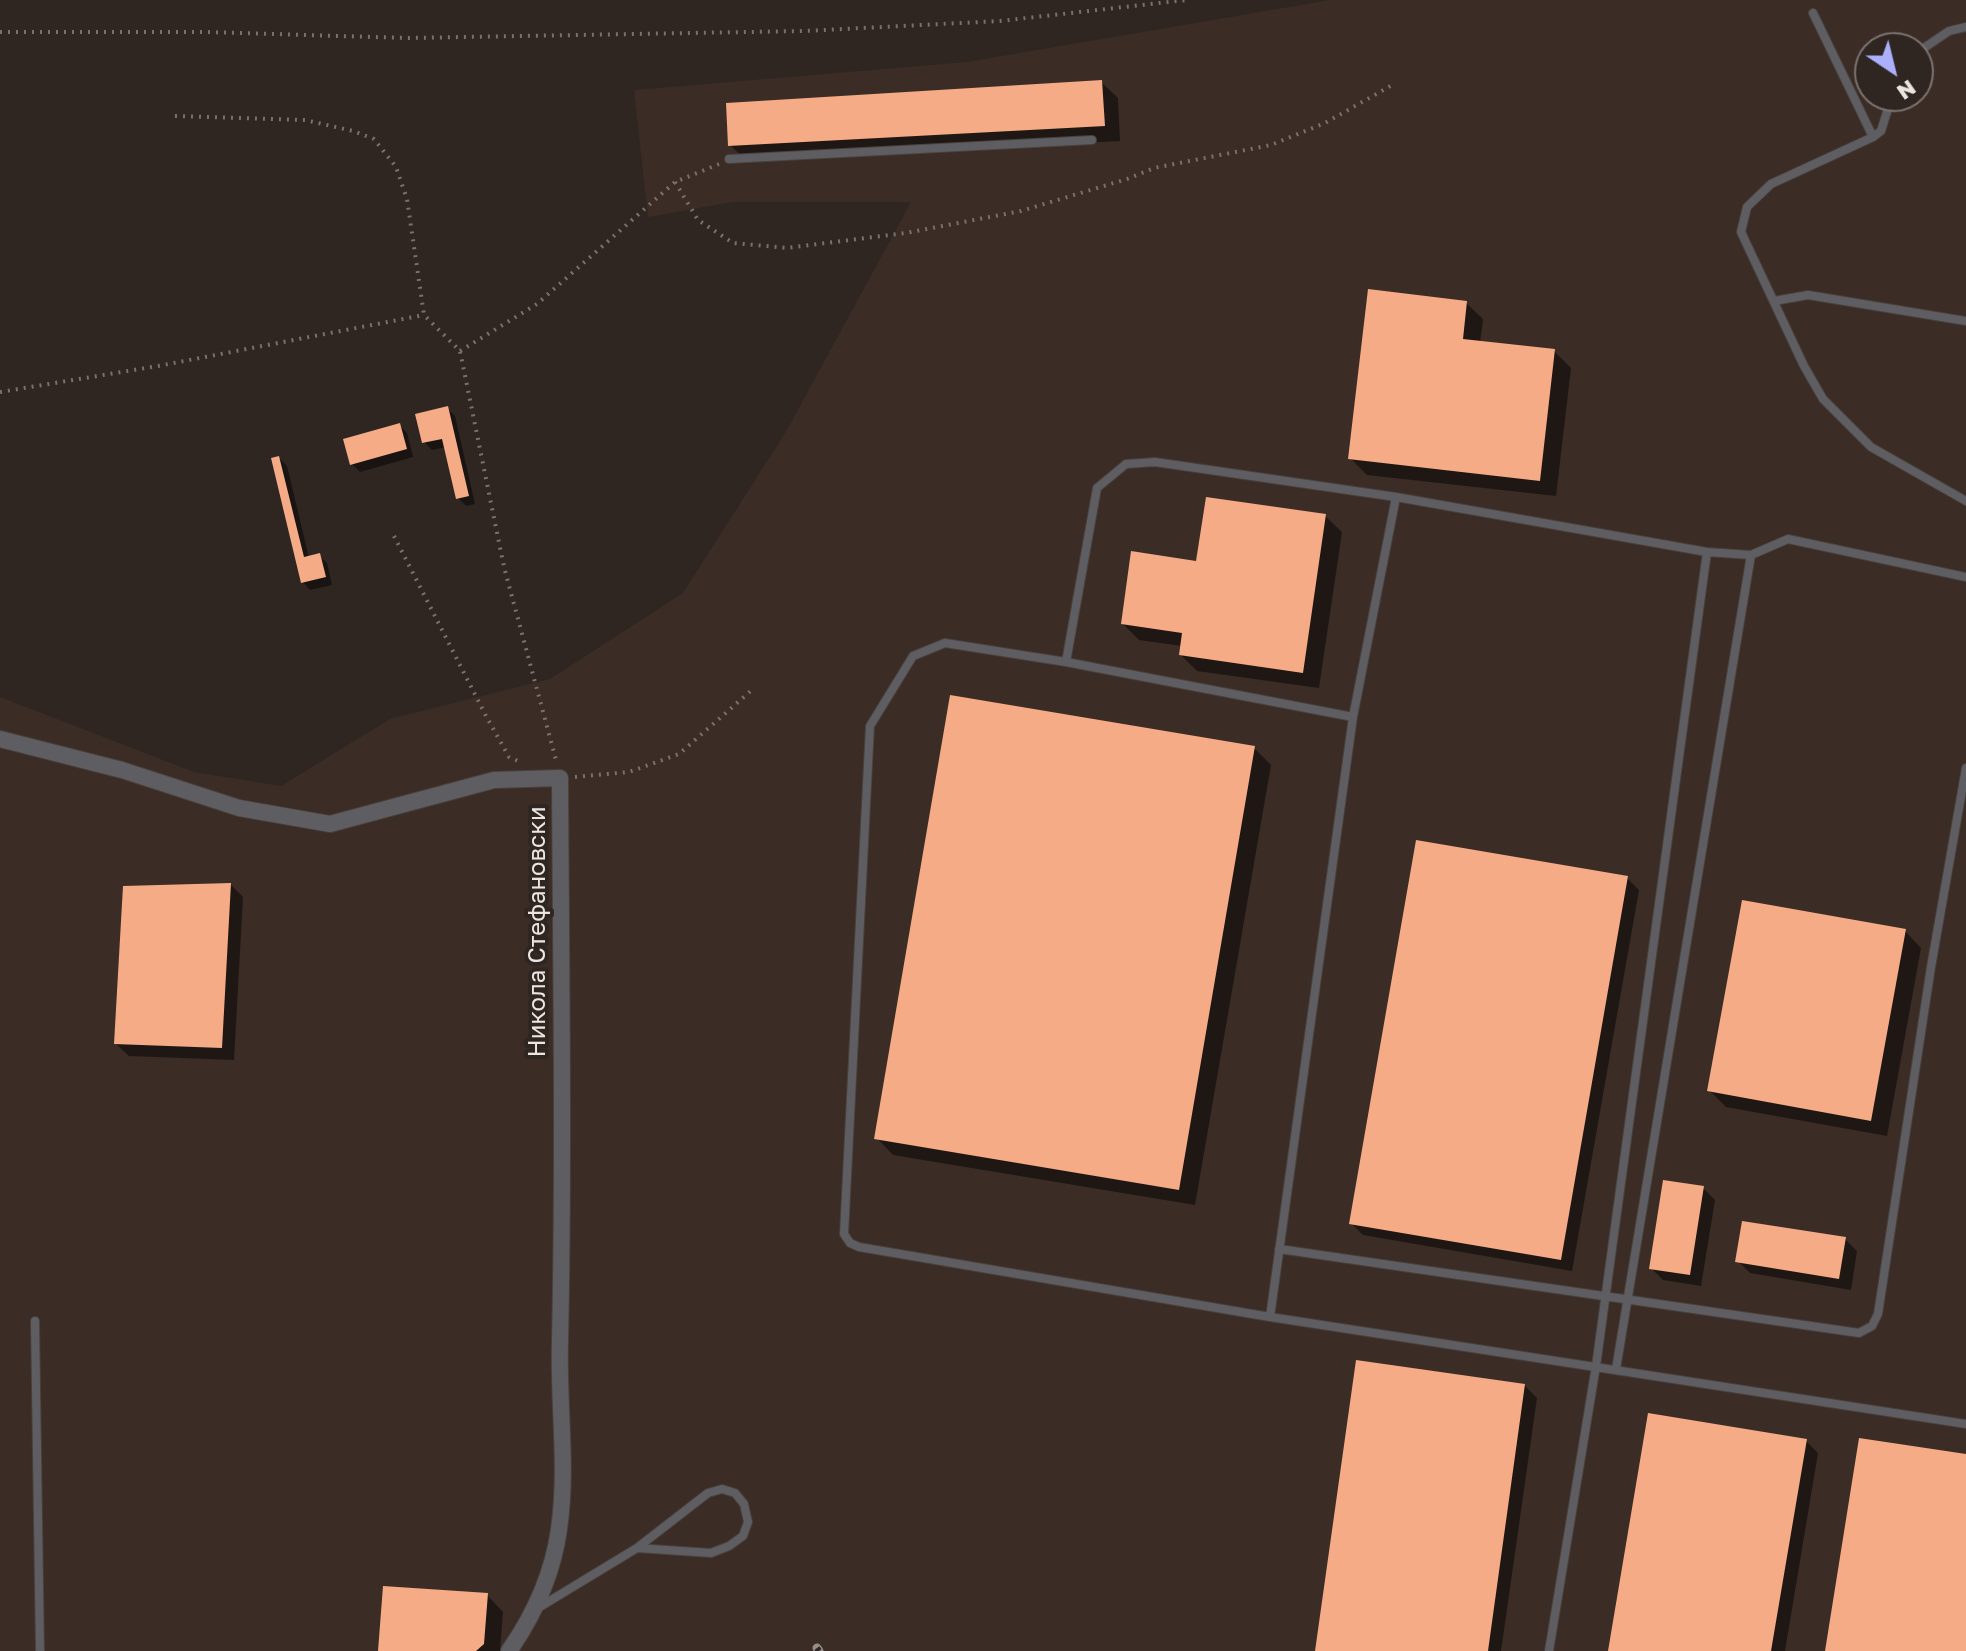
<!DOCTYPE html>
<meta charset="utf-8">
<style>
body{margin:0}
#map{position:relative;width:1966px;height:1651px;overflow:hidden;background:#2f2622;font-family:"Golos Text",sans-serif}
canvas{display:block}
.north{position:absolute;left:1854px;top:32px;width:80px;height:80px;box-sizing:border-box;background:#2f2622;border:2px solid #7a726f;border-radius:50%;rotate:145deg;font-size:22px;font-weight:700;line-height:32px;text-align:center;color:#ebe5e2}
.north::after{content:'';display:block;margin:auto;width:28px;height:36px;background:#acaffb;clip-path:polygon(50% 0,100% 100%,50% 72%,0 100%)}
</style>
<div id="map">
<canvas width="1966" height="1651"></canvas>
<div class="north">N</div>
</div>
<script>
const context = document.querySelector('canvas').getContext('2d');
context.lineJoin = 'round';
function paint(path, color) { context.fillStyle = color; context.fill(path, 'evenodd'); }
function trace(path, color, width, dash) { context.strokeStyle = color; context.lineWidth = width; context.lineCap = dash ? 'butt' : 'round'; context.setLineDash(dash || []); context.stroke(path); }
function drawText(font, color, halo, rows, align = 'center') {
  context.font = font + ' "Golos Text",sans-serif'; context.lineWidth = 8; context.setLineDash([]); context.textBaseline = 'middle'; context.strokeStyle = halo; context.fillStyle = color; for (const [text, x, y, turn = 0] of rows) {
    context.save(); context.translate(x, y); context.rotate((+turn || 0) * Math.PI / 180); context.textAlign = isNaN(turn) ? turn : align; if (halo) context.strokeText(text, 0, 0); context.fillText(text, 0, 0); context.restore();
  }
}
const built = new Path2D(`
 M1330,0H1966V1424L1443,1344L1966,1429V1651H0V697L194,772L281,786L390,719L550,679L683,593L787,430L911,202H733L648,217L634,90L967,62ZM1870,48H1918V96H1870Z`);
const shadow = new Path2D(`
 M1101,82L1118,98L1120,141L747,161L730,145Z
 M1466,303L1483,319L1480,343L1554,351L1571,368L1556,496L1367,475L1350,458Z
 M447,408L455,416L475,504L466,506L458,498L446,447L432,450L424,442Z
 M399,425L407,433L413,457L360,472L352,464Z
 M279,458L287,466L309,558L319,556L327,563L332,585L310,590L303,582Z
 M1325,516L1342,532L1319,688L1197,671L1181,655L1182,646L1139,640L1123,624L1198,563Z
 M1254,748L1271,765L1195,1205L893,1155L877,1138Z
 M1627,878L1639,890L1572,1271L1363,1235L1351,1223Z
 M231,885L243,897L234,1060L129,1056L116,1044Z
 M1905,931L1921,948L1887,1136L1726,1107L1710,1091Z
 M1703,1188L1715,1200L1701,1286L1663,1280L1651,1268Z
 M1845,1239L1857,1251L1851,1290L1750,1273L1738,1261Z
 M1525,1386L1537,1398L1501,1651H1317Z
 M1806,1441L1818,1453L1785,1651H1610Z
 M487,1595L503,1612L500,1651H381Z`);
const building = new Path2D(`
 M1102,80L1105,126L728,146L726,103Z
 M1368,289L1467,301L1463,339L1555,349L1540,481L1348,459Z
 M448,406L469,496L456,499L442,439L422,443L415,414Z
 M400,423L407,449L350,465L343,439Z
 M279,456L304,557L320,553L326,577L301,583L271,458Z
 M1206,497L1326,514L1303,673L1179,655L1182,633L1121,624L1131,551L1196,561Z
 M950,695L1255,746L1179,1190L874,1139Z
 M1416,840L1628,876L1561,1260L1349,1224Z
 M231,883L222,1048L114,1044L123,886Z
 M1742,900L1906,929L1871,1121L1707,1091Z
 M1663,1180L1704,1186L1690,1275L1649,1269Z
 M1742,1221L1846,1237L1839,1279L1735,1262Z
 M1356,1360L1525,1384L1488,1651H1315Z
 M1648,1413L1807,1439L1771,1651H1608Z
 M1859,1438L1966,1454V1651H1825Z
 M383,1586L488,1593L484,1644L476,1651H378Z`);
const path = new Path2D(`
 M0,32H205L407,38L804,31L1000,21L1186,0
 M175,116L305,120L353,131L374,139L396,167L407,199L424,315L460,351L504,567L556,760
 M675,182L698,220L733,243L787,248L906,233L1021,211L1127,179L1154,168L1271,145L1325,123L1394,84
 M460,351L537,304L675,182L719,164
 M0,392L158,366L424,315
 M394,536L486,716L509,757L518,761
 M575,777L629,772L679,754L753,689`);
const service = new Path2D(`
 M1813,13L1873,137
 M1918,52L1949,31L1966,27
 M1892,96L1881,131L1873,137L1771,184L1747,207L1741,232L1804,366L1823,399L1871,447L1966,501
 M729,159L1092,140
 M1774,301L1808,295L1966,321
 M1396,497L1353,717L1270,1317L1966,1424
 M1066,662L1097,488L1126,464L1155,462L1396,497L1707,552
 M1279,1249L1859,1333L1872,1326L1878,1314L1931,967L1966,768
 M1270,1317L859,1247L850,1243L844,1234L870,726L913,656L945,643L1066,662L1353,717
 M35,1321L40,1651
 M1616,1369L1751,555
 M538,1608L637,1548L711,1553L729,1546L743,1536L748,1522L744,1504L735,1493L722,1489L708,1493L637,1548
 M1549,1651L1596,1366L1707,552L1751,555L1788,539L1966,577`);
const minor = new Path2D(`
 M0,739L122,770L239,808L330,824L494,780L560,778C561,966 564,1154 560,1342C558,1404 568,1467 559,1529C553,1573 534,1615 509,1651`);
const rail = new Path2D(`
 M817,1648L819,1651`);
const streetNames = [
 ["Никола Стефановски",537,932,-90]
];
paint(built, '#3b2c25');
paint(shadow, '#0007');
paint(building, '#f4ab86');
trace(service, '#49413d', 10);
trace(minor, '#49413d', 18);
trace(path, '#79716d', 4, [2, 6]);
trace(service, '#5e5e62', 8);
trace(minor, '#5e5e62', 16);
trace(rail, '#948d89', 9);
trace(rail, '#2f2622', 6, [18]);
drawText('24px', '#ebe5e2', '#2f2622', streetNames);
</script>
